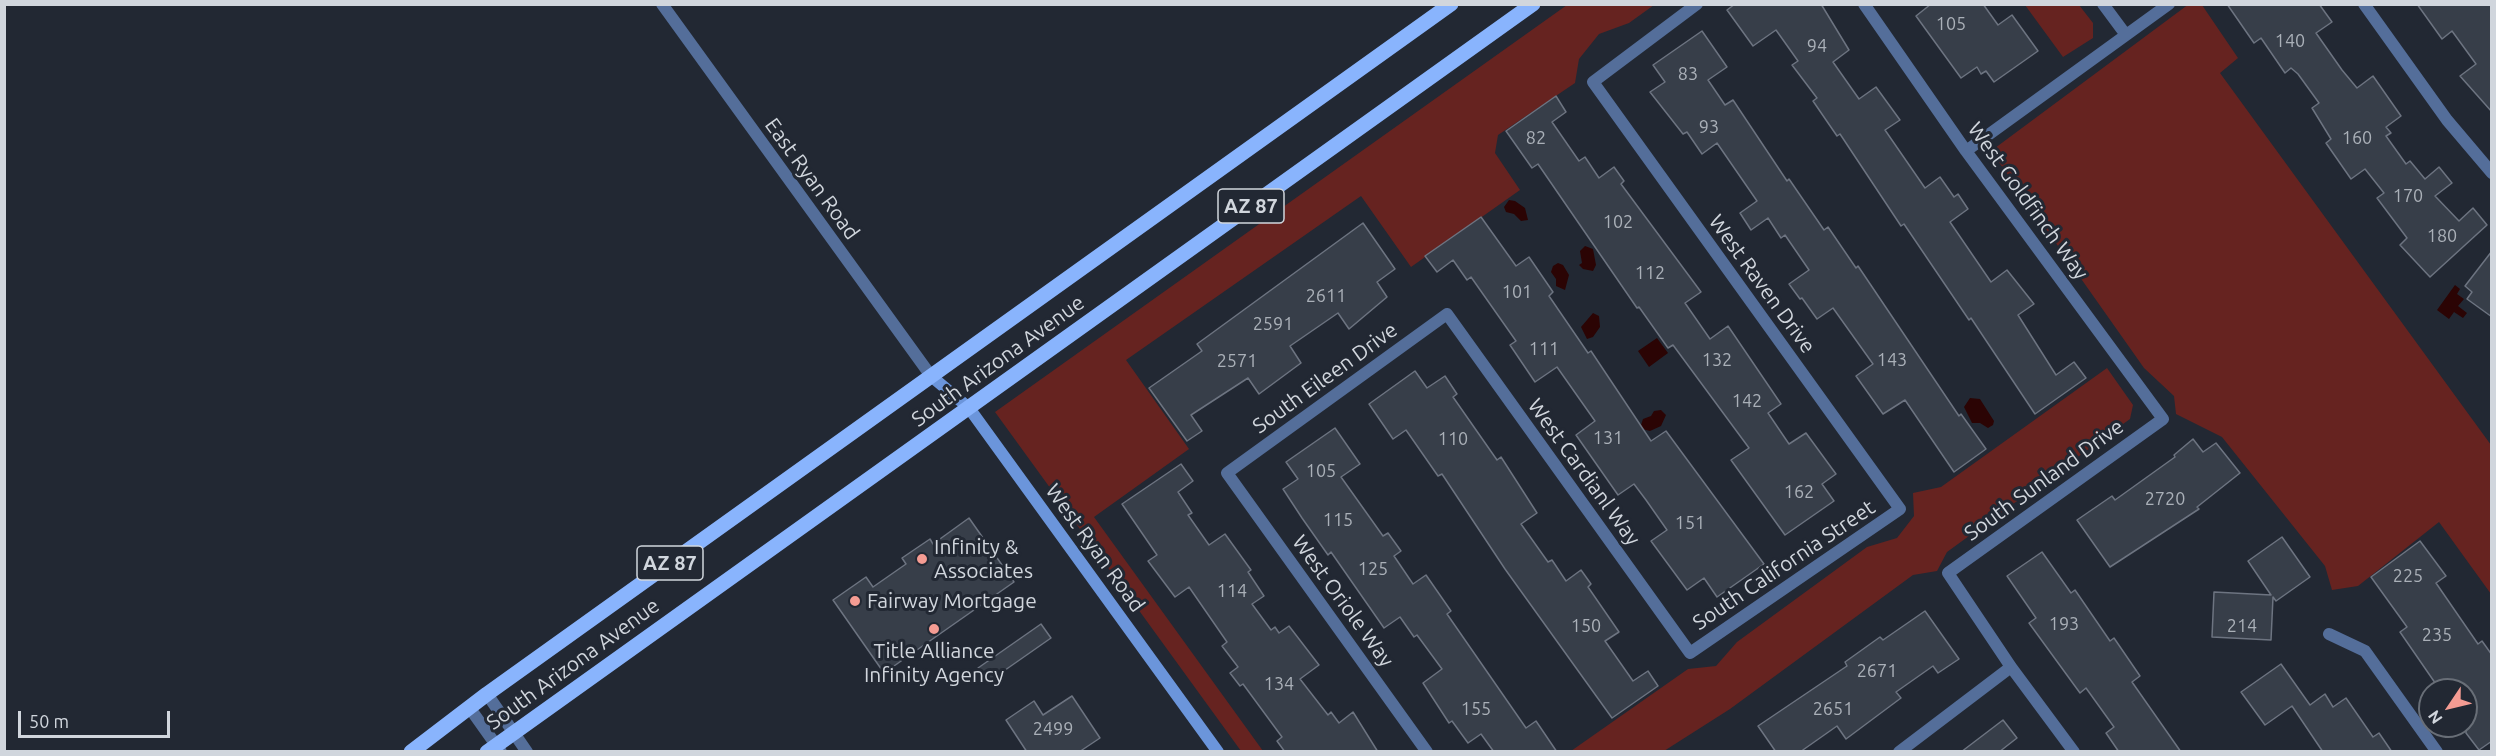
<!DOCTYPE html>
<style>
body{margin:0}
#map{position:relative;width:2496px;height:756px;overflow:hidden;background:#222833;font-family:Ubuntu,sans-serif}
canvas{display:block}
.frame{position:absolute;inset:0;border:6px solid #d1d6dd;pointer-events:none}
.north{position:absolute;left:2418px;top:678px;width:60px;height:60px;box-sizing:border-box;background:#222833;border:2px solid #686e77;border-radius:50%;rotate:235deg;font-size:16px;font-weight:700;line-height:24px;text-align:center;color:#d1d6dd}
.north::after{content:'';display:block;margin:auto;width:21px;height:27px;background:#f59c93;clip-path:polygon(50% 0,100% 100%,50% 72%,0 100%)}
.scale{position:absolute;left:18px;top:711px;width:152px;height:27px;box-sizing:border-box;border:3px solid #d1d6dd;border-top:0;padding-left:8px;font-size:18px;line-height:21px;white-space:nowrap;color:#d1d6dd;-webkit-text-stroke:4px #222833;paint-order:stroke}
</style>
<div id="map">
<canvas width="2496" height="756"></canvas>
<div class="frame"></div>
<div class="north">N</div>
<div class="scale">50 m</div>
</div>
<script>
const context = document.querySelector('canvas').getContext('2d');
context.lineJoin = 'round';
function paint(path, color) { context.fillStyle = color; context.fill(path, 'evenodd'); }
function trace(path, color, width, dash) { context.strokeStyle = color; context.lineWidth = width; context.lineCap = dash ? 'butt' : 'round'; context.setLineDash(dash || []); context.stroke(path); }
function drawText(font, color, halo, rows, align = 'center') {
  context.font = font + ' Ubuntu,sans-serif'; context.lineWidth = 6; context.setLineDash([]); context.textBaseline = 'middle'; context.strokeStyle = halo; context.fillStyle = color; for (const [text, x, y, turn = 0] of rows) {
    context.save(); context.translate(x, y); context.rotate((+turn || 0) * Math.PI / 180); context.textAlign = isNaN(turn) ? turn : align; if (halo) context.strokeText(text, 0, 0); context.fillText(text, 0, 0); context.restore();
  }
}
const green = new Path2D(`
 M2189,4L2202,5L2238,58L2220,73L2491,445V594L2439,522L2358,586L2332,590L2325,566L2222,437L2176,414L2174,396L2144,368L1991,151Z
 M1567,5H1654L1629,23L1599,34L1579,59L1575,83L1498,135L1495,153L1520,190L1411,267L1361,196L1126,360L1189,449L1094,517L1263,751H1241L995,412Z
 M2025,5H2079L2093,23V38L2063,57Z
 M2107,368L2133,405L2130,419L1947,552L1937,571L1913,575L1730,709L1664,751H1571L1688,669L1716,666L1737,642L1867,547L1897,538L1914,516L1913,493L1941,487Z`);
const water = new Path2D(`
 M1509,200L1515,201L1525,208L1528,220L1521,221L1514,214L1506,212L1504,207Z
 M1585,246L1593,249L1596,265L1593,271L1583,269L1579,265L1582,263L1580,251Z
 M1558,263L1563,265L1569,275L1565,290L1556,286V279L1551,272L1553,266Z
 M2455,285L2460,289L2457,294L2464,299L2458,306L2467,313L2463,318L2454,312L2449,319L2437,310Z
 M1593,313L1599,316L1600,327L1593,337L1587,339L1581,327Z
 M1657,338L1668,353L1649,367L1638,351Z
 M1970,398L1980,399L1994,421L1993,425L1988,428L1980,423H1972L1964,407Z
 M1661,410L1666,415L1661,426L1650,431L1642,429L1641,425L1643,419L1651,416L1654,411Z`);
const building = new Path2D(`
 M1735,4H1821L1849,50L1833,62L1859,99L1876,87L1900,120L1885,130L1925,188L1940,177L1954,197L1958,194L1968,209L1950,222L1991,282L2007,270L2034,304L2018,315L2056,375L2074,362L2086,378L2035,414L1971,318L1969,320L1904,224L1901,226L1840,134L1837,136L1813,101L1817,98L1792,65L1798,61L1776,30L1753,46L1727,10Z
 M1931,4H1983L1998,25L2012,15L2038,51L1994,82L1986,71L1981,74L1977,67L1961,78L1916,16Z
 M2227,4H2319L2332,22L2316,33L2342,70L2357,88L2373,76L2401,116L2386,127L2391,133L2386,136L2406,164L2410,161L2425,179L2439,167L2452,183L2435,196L2459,221L2473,208L2487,225L2430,277L2400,245L2407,238L2377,198L2384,193L2365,169L2351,179L2326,143L2331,139L2312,108L2319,103L2298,74L2291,68L2285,73L2261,38L2254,43Z
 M2417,4H2492V112L2460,76L2476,64L2452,31L2442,39Z
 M1702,31L1727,67L1708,80L1725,105L1733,100L1787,181L1789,179L1824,230L1828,227L1856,268L1858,266L1959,416L1961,414L1986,449L1954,472L1905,400L1883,414L1856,376L1873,364L1833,308L1817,319L1802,298L1800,299L1789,284L1809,270L1785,235L1781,238L1768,218L1751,230L1740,213L1757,201L1717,143L1702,154L1687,132L1683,134L1650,92L1665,82L1653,65Z
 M1556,96L1566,112L1552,122L1579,161L1585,157L1599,178L1614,167L1624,181L1621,184L1701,292L1685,303L1710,339L1728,326L1781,404L1768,413L1789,444L1806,433L1836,474L1822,484L1834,501L1785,535L1731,460L1749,448L1673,345L1668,348L1639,307L1637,308L1538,164L1532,168L1506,131Z
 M1481,217L1516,266L1529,257L1553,292L1549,296L1588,353L1591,351L1651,441L1666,431L1764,564L1717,597L1704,578L1687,590L1651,541L1667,530L1646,500L1634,484L1618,495L1576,435L1595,421L1557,367L1535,382L1510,345L1516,341L1471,277L1467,280L1453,260L1437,272L1425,256Z
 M1363,223L1395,269L1377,282L1387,297L1349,329L1338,313L1290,346L1301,363L1259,394L1248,378L1191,415L1202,431L1187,441L1149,388L1202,351L1197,344Z
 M2492,251V317L2467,299L2472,292L2465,286Z
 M1415,371L1427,388L1445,376L1457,394L1453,397L1497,460L1501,457L1537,513L1521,524L1548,562L1552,560L1566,581L1581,570L1591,584L1588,587L1619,632L1605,641L1633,681L1648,671L1658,686L1612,718L1505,569L1442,474L1438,476L1406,430L1393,439L1369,404Z
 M1335,428L1360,464L1341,477L1383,536L1388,533L1401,551L1394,556L1413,584L1426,575L1451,611L1447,614L1526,728L1536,721L1557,752H1494L1481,734L1468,743L1452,721L1449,723L1423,683L1442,669L1417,635L1414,637L1400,617L1384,628L1331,552L1328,555L1302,518L1283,489L1298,479L1286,462Z
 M2193,439L2203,452L2216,443L2240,473L2197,507L2199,509L2110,567L2077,520L2112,496L2115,500L2175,457L2174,455Z
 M1181,464L1193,481L1178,492L1192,513L1188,515L1209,545L1225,534L1251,570L1248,572L1264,596L1252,604L1271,630L1275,627L1279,633L1289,626L1319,665L1300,679L1328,715L1331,712L1339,723L1353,712L1378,752H1285L1277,741L1282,737L1243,684L1240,686L1230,673L1238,667L1222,646L1227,642L1189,587L1175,597L1148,561L1157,555L1122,504Z
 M969,518L1014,582L884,673L833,600L866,577L873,587L906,564L902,558L930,539L933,544Z
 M2282,537L2310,577L2276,601L2273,597L2271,640L2212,637L2214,592L2271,595L2248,561Z
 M2420,541L2446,576L2436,583L2478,644L2482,641L2492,655V741L2479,750L2466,733V690H2440L2400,632L2407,627L2371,577Z
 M2042,552L2071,593L2075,590L2110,641L2114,638L2140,676L2132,682L2181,752H2119L2106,733L2114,727L2086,688L2080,693L2029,623L2036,618L2007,576Z
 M1925,611L1959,659L1938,673L1933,666L1896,692L1901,698L1846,739L1837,726L1800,752H1776L1758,726L1847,666L1845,662L1880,637L1883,640Z
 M1041,624L1051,638L988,682L978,668Z
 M2281,664L2310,705L2325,694L2333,707L2346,698L2373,737L2379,733L2392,752H2323L2292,706L2265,725L2241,692Z
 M1072,696L1100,738L1079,752H1027L1006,720L1034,701L1043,715Z
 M2003,720L2017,738L1999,752H1961Z`);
const street = new Path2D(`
 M662,4L931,376
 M1864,4L1966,151L2163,419L1948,573L2011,667L2074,752
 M2103,4L2126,35
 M2364,4L2447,120L2492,173
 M1966,151L2169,4
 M2329,634L2365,651L2437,752
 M487,694L527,752
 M469,707L501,752
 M1427,752L1227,473L1447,314L1690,653L1900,509L1593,82L1697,4
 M1899,752L2011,667`);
const secondary = new Path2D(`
 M931,376L969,408L1218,752`);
const primary = new Path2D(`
 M411,752L487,694L1451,4
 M487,752L1533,4`);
const markers = [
 [922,559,6,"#f59c93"],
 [855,601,6,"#f59c93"],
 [934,629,6,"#f59c93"]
];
const numberNames = [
 ["105",1951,24],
 ["140",2290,41],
 ["94",1817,46],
 ["83",1688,74],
 ["93",1709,127],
 ["82",1536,138],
 ["160",2357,138],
 ["170",2408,196],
 ["102",1618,222],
 ["180",2442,236],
 ["112",1650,273],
 ["101",1517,292],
 ["2611",1326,296],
 ["2591",1273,324],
 ["111",1544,349],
 ["132",1717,360],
 ["143",1892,360],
 ["2571",1237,361],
 ["142",1747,401],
 ["131",1608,438],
 ["110",1453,439],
 ["105",1321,471],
 ["162",1799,492],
 ["2720",2165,499],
 ["115",1338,520],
 ["151",1690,523],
 ["125",1373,569],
 ["225",2408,576],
 ["114",1232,591],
 ["193",2064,624],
 ["150",1586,626],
 ["214",2242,626],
 ["235",2437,635],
 ["2671",1877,671],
 ["134",1279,684],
 ["155",1476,709],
 ["2651",1833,709],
 ["2499",1053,729]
];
const shields = [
 [1251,206,66],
 [670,563,66]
];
const shieldNames = [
 ["AZ 87",1251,206],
 ["AZ 87",670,563]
];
const streetNames = [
 ["East Ryan Road",812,179,54],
 ["West Goldfinch Way",2028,201,54],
 ["West Raven Drive",1762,284,54],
 ["South Arizona Avenue",998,361,-36],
 ["South Eileen Drive",1325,378,-36],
 ["West Cardianl Way",1584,472,54],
 ["South Sunland Drive",2044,480,-36],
 ["West Ryan Road",1095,548,54],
 ["South California Street",1784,565,-34],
 ["West Oriole Way",1343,601,54],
 ["South Arizona Avenue",573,664,-36]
];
const poiNames = [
 ["Infinity &",934,547],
 ["Associates",934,571],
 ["Fairway Mortgage",867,601],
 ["Title Alliance",934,651,"center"],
 ["Infinity Agency",934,675,"center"]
];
paint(green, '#662320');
paint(water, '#2b0404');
paint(building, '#373e49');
trace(building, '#6d7481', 1.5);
trace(street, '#546e9a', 12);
trace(secondary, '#6b95db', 12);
trace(primary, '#89b4fd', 15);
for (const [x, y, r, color] of markers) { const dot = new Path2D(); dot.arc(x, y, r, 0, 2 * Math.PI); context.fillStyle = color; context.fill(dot); trace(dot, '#222833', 2); }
drawText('18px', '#aab0b8', null, numberNames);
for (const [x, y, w] of shields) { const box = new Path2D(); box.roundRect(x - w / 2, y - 17, w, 34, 4.5); context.fillStyle = '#222833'; context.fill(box); trace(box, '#d1d6dd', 1.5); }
drawText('bold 20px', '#d1d6dd', null, shieldNames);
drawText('21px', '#d1d6dd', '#222833', streetNames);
drawText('21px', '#d1d6dd', '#222833', poiNames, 'left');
</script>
